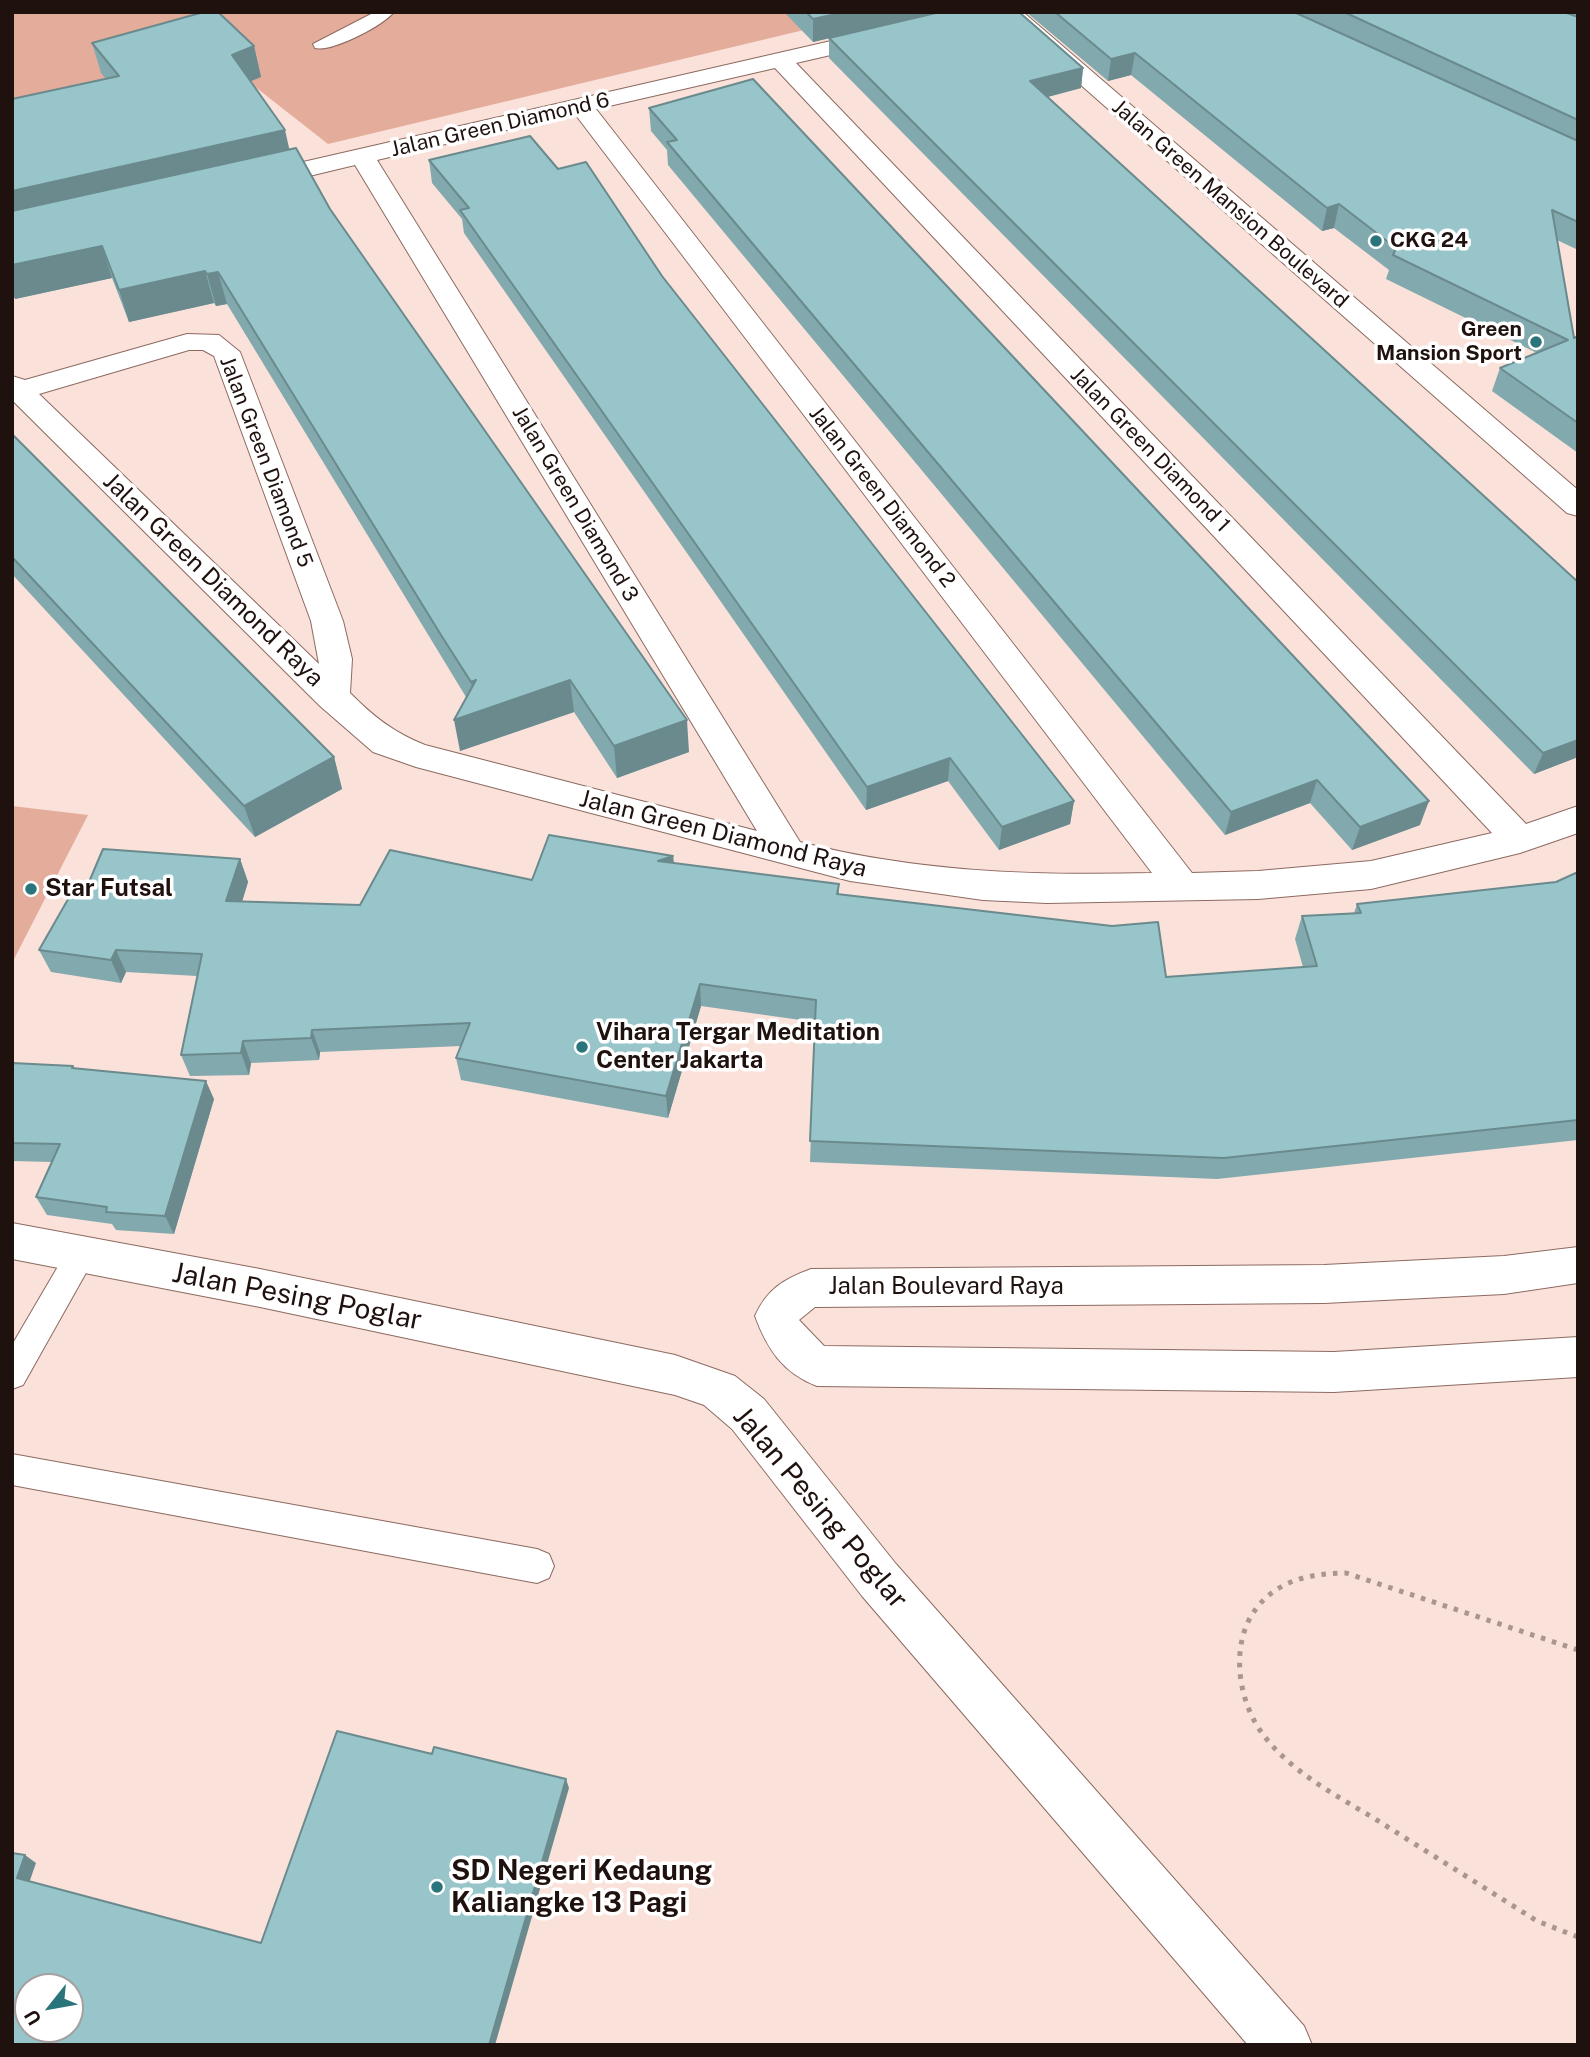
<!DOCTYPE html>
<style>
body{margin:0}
#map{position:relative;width:1590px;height:2057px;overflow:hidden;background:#fae1da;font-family:"Public Sans",sans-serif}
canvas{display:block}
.frame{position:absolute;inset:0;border:14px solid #1f110e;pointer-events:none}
.north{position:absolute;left:14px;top:1973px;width:70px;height:70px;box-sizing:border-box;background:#fff;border:2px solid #a5a09f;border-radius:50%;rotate:239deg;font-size:19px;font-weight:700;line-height:28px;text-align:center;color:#1f110e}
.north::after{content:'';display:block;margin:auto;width:24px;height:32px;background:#2a747b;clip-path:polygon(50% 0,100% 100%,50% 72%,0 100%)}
</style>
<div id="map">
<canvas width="1590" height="2057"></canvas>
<div class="frame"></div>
<div class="north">U</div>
</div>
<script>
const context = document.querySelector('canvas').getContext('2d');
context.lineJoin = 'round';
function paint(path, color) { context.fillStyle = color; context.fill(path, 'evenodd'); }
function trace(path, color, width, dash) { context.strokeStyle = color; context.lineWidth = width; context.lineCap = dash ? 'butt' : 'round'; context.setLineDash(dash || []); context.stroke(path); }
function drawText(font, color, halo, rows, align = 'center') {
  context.font = font + ' "Public Sans",sans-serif'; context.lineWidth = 7; context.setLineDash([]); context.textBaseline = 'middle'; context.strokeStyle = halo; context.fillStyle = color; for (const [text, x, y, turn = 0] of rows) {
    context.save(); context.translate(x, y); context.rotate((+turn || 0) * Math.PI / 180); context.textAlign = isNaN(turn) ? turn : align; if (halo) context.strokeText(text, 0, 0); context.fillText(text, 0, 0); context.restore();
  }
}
const green = new Path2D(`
 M12,12H879L328,144L254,86L12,119Z
 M12,806L88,815L12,963Z`);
const path = new Path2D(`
 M1578,1650L1346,1573C1306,1573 1267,1583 1248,1622C1232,1656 1240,1703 1262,1733C1291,1773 1338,1796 1380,1822C1432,1855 1485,1888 1537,1921L1578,1937`);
const service = new Path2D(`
 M375,12H394C382,26 333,52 315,48L313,44Z
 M81,1242L92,1246L96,1255L23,1385L12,1389V1345L70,1246Z
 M12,1454L537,1549L549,1554L554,1566L549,1578L537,1583L12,1485Z`);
const minor = new Path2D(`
 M998,12H1023L1578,490V516L1567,513Z
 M879,30L887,32L891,37L887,42L796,63L1526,824L1578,806V833L1520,853L1371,889L1258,899L1047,903L983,900L850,881L416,767L373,752L320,706L12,400V376L25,380L187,334L219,335L240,352L343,621L352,659L350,693C373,716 394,733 425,745L757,831L355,165L255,189L246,186L242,181L246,176L255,173ZM775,68L1492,833L1371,861L1258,871L1192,873L596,109ZM575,114L1152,873C1033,876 916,872 800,842L377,160ZM189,350H203L214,356L311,621L319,664L39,394Z
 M12,1223L260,1269L675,1355L735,1376L764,1399L896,1564L1304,2026L1312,2045H1248L862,1596L732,1429L704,1405L675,1395L260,1307L12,1259Z
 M1578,1247V1283L1504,1294L1324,1303L815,1307L799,1320L824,1346L1334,1352L1578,1337V1377L1334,1392L817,1386C783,1373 767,1349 755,1316C767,1289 784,1279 811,1269L1324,1265L1504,1256Z`);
const wall = new Path2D(`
 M784,12H1019L1083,68L1081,88L1048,97L1578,757L1534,774L829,58V38L813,42Z
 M1026,12H1578V250L1557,240L1574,338L1578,336V453L1492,391L1500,368L1537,353L1386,279L1389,270L1334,228L1322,231L1131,75L1108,81Z
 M92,43L254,46L261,77L250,81L289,150L330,209L689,752L617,778L574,712L460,751L466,697L227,304L216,306L214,303L129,322L112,278L15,299L106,79L101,73Z
 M649,108L1420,825L1352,850L1310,803L1225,835L668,165L667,150L651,131Z
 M429,160L558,169L662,276L1074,801L1070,824L999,850L948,781L866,810L464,233L462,219L432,183Z
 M12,434L334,757L342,789L255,837L12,574Z
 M673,856L674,863L839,884V894L1166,977L1303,967L1295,939L1302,916L1354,913L1357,904L1556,882L1578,872V1140L1217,1179L810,1162L815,1022L701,1006L668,1118L461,1080L456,1058L461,1046L320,1052L319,1060L251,1063L249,1075L190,1076L181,1055L197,976L126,972L121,983L51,972L39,950L86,889L240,859L248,882L242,902L360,905L532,880Z
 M12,1063L74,1068L214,1099L174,1234L116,1230L112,1224L47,1215L36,1197L52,1162L12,1161Z`);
const shadedWall = new Path2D(`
 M845,12H942L813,42V19Z
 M254,46L261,77L239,86L232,55Z
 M1135,53L1131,75L1108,81L1111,59Z
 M1083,68L1081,88L1028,102L1030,81Z
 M285,130L292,161L12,225V191Z
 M1339,204L1334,228L1322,231L1327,208Z
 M102,246L112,278L15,299L12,293V265Z
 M205,271L214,303L129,322L119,290Z
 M218,272L227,304L216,306L207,274Z
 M476,680H570L574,712L460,751L454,720L477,712L471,682Z
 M687,720L689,752L617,778L614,746Z
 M1578,740V757L1534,774L1543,753Z
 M334,757L342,789L255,837L244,806Z
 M950,758L948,781L866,810L867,787Z
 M1317,780L1310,803L1225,835L1231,812Z
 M1074,801L1070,824L999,850L1002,827Z
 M1429,801L1420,825L1352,850L1360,827Z
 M673,856L675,879L658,861Z
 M240,859L248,882L235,924L226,901Z
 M116,950L126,972L121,983L111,960Z
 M700,984L701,1006L668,1118L666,1096Z
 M312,1030L320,1052L319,1060L311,1038Z
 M243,1041L251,1063L249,1075L241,1053Z
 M206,1081L214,1099L174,1234L165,1216Z
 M566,1779L569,1788L495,2045H489Z
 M25,1855L36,1863L28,1886L17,1878Z`);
const building = new Path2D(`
 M204,12H218L254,46L232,55L285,130L12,191V99L119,76L92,43Z
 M806,12H845L813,19Z
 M940,12H1019L1083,68L1030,81L1578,582V740L1543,753L829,38Z
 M1055,12H1294L1578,141V222L1552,210L1574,338L1578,336V423L1500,368L1568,340L1393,255L1396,248L1339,204L1327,208L1135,53L1111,59Z
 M1344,12H1564L1578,17V120Z
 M753,79L1429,801L1360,827L1317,780L1231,812L667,142L677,140L649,108Z
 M530,136L558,169L586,162L662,276L1074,801L1002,827L950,758L867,787L460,210L469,208L429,160Z
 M296,148L330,209L687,720L614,746L570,680L454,720L476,680L471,682L441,635L218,272L207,274L205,271L119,290L102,246L12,265V211Z
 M12,434L334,757L244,806L12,557Z
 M549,835L673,856L658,861L839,884L837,894L1112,926L1158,922L1166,977L1317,966L1302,916L1361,913L1357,904L1556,882L1578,872V1120L1224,1158L810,1141L816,1000L700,984L666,1096L456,1058L470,1023L312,1030L311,1038L243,1041L241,1053L181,1055L202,954L116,950L111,960L39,950L75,887L86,889L103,849L240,859L226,901L360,905L390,850L532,880Z
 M12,1063L73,1066L72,1068L206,1081L165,1216L106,1212L107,1207L36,1197L60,1144L12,1143Z
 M337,1731L432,1754L434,1747L566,1779L489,2045H12V1853L25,1855L17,1878L261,1943ZM28,1987H70V2029H28Z`);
const markers = [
 [1376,241,7,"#2a747b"],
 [1536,342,7,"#2a747b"],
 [31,889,7,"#2a747b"],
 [582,1047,7,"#2a747b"],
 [437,1887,7,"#2a747b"]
];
const farStreetnames = [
 ["Jalan Green Diamond 6",500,125,-13],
 ["Jalan Green Mansion Boulevard",1230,204,41],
 ["Jalan Green Diamond 1",1150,450,46],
 ["Jalan Green Diamond 5",266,462,69],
 ["Jalan Green Diamond 2",882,497,52],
 ["Jalan Green Diamond 3",575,504,59]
];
const farPoinames = [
 ["CKG 24",1390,241],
 ["Green",1522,330,"right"],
 ["Mansion Sport",1522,354,"right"]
];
const streetNames = [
 ["Jalan Green Diamond Raya",213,580,44],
 ["Jalan Green Diamond Raya",723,834,14],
 ["Jalan Boulevard Raya",946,1287]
];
const poiNames = [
 ["Star Futsal",45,889],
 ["Vihara Tergar Meditation",596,1033],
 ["Center Jakarta",596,1061]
];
const nearStreetnames = [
 ["Jalan Pesing Poglar",297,1297,11],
 ["Jalan Pesing Poglar",820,1508,50]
];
const nearPoinames = [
 ["SD Negeri Kedaung",451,1871],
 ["Kaliangke 13 Pagi",451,1903]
];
paint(green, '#e4ac9b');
trace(service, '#8d6a60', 2);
trace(minor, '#8d6a60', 2);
trace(path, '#aa958f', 5, [4.5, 7]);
paint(service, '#fff');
paint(minor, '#fff');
paint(wall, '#82a9ae');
paint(shadedWall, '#6a8a8d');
paint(building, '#97c5ca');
trace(building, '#6a8a8d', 2);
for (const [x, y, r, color] of markers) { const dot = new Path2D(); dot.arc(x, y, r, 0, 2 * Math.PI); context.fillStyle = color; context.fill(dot); trace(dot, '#fff', 2.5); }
drawText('21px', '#1f110e', '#fff', farStreetnames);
drawText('bold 21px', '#1f110e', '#fff', farPoinames, 'left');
drawText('24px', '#1f110e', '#fff', streetNames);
drawText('bold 24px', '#1f110e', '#fff', poiNames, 'left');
drawText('28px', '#1f110e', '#fff', nearStreetnames);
drawText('bold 28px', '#1f110e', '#fff', nearPoinames, 'left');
</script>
